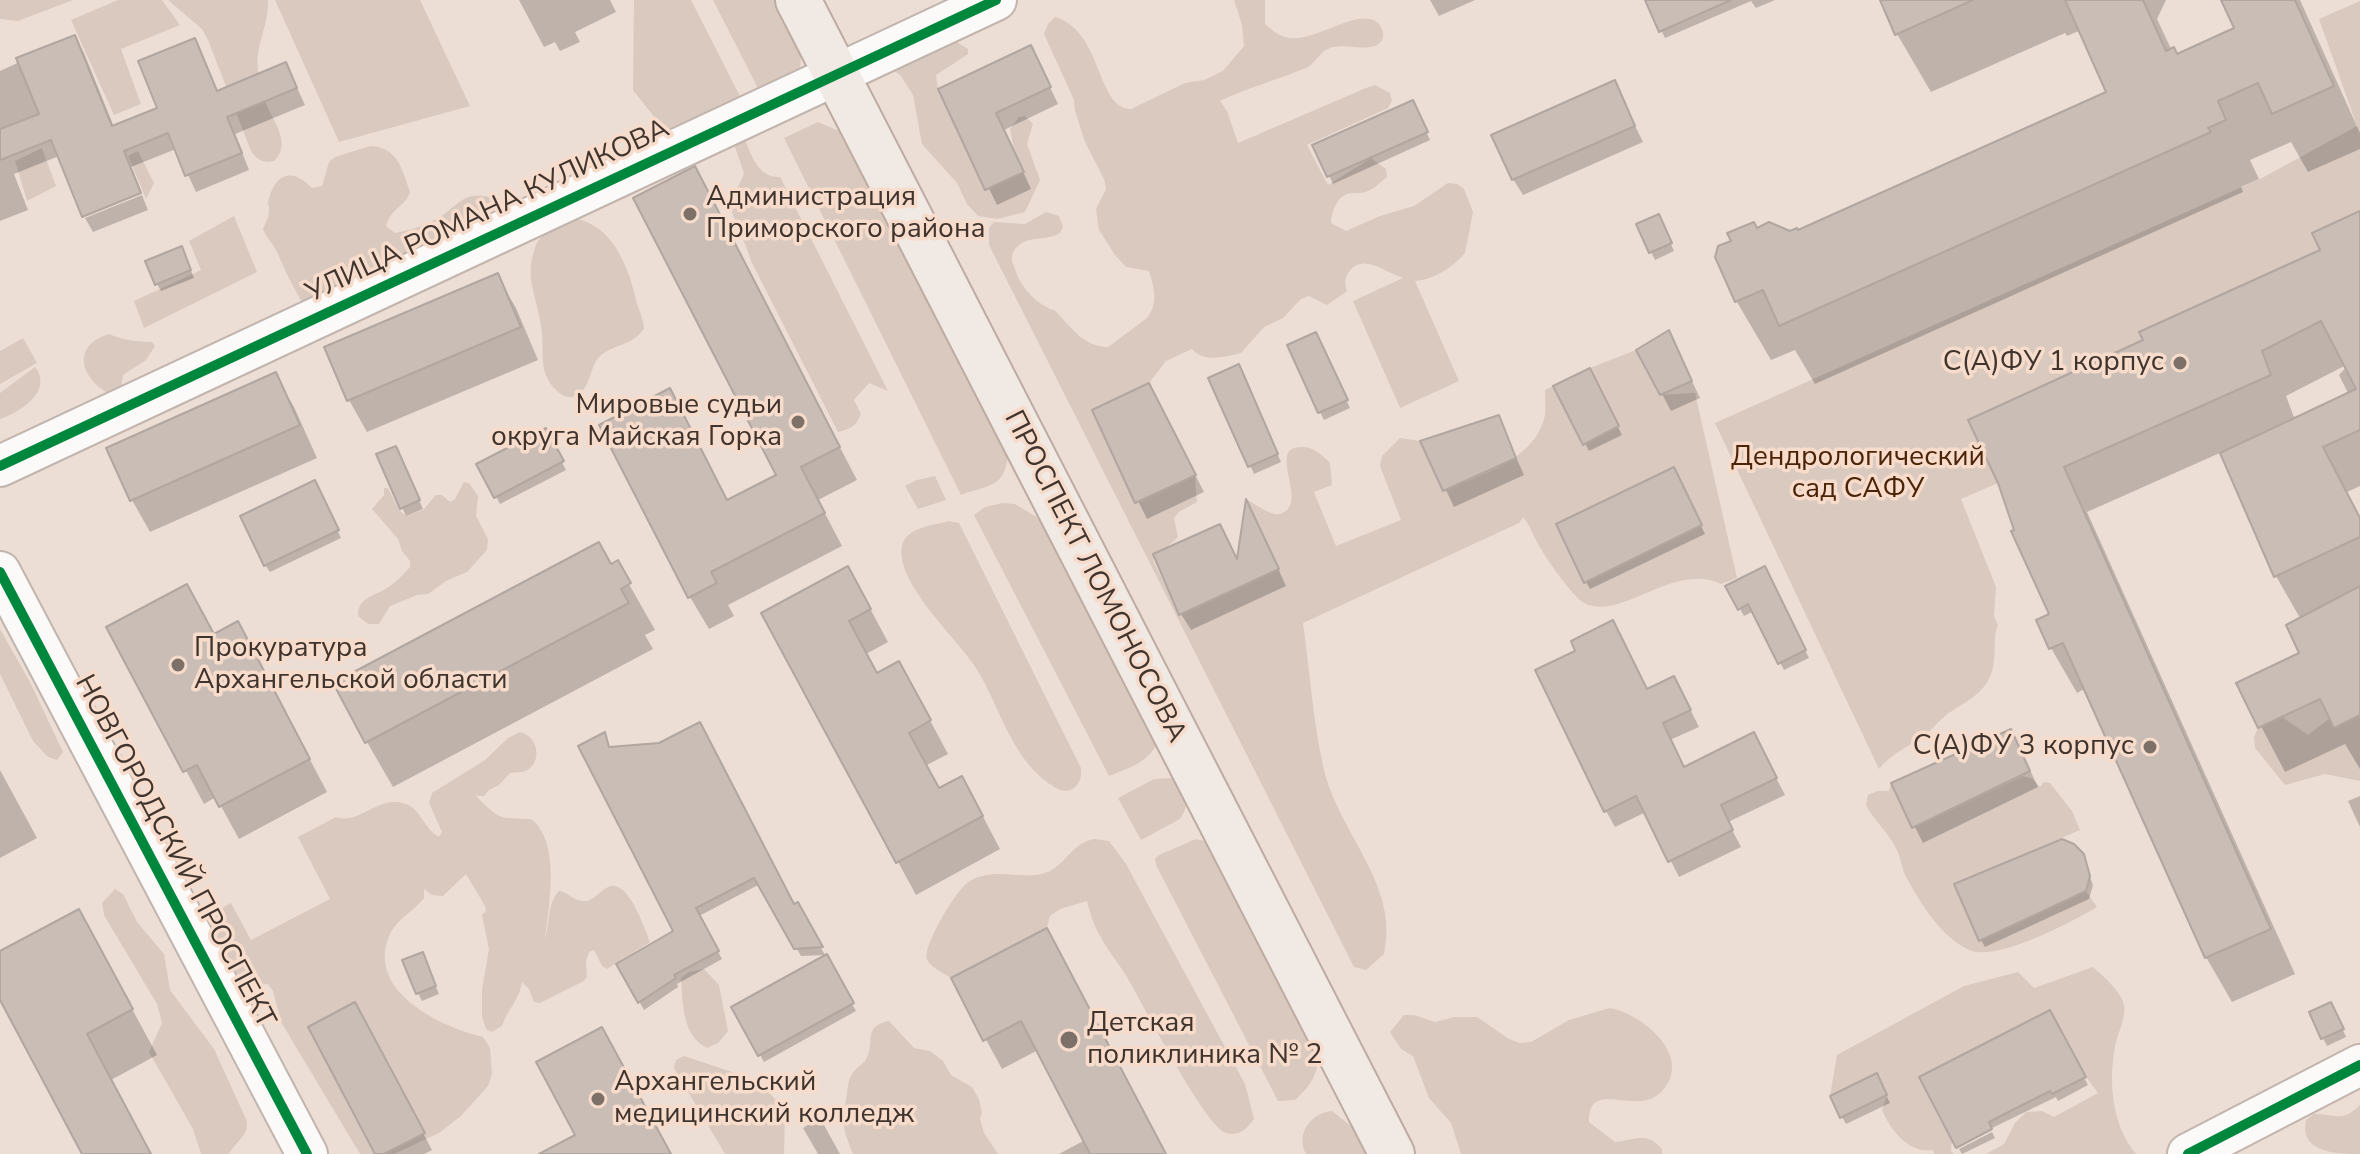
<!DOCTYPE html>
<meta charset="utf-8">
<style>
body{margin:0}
canvas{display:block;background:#edded5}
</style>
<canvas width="2360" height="1154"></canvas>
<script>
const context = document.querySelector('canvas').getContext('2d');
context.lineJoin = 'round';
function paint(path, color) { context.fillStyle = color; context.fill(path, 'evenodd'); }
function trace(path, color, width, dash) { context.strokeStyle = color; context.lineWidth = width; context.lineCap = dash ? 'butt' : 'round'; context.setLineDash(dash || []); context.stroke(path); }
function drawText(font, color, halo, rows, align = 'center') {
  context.font = font + ' "Nunito Sans",sans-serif'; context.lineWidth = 7; context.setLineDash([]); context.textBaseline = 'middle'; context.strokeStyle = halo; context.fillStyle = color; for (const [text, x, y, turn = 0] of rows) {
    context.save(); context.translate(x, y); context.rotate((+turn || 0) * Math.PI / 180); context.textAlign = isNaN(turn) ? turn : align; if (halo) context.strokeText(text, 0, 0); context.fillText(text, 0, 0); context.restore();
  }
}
const green = new Path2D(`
 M0,0H73L18,21L0,19Z
 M118,0H162L180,25L121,49L141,104L114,115L71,20Z
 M168,0H268C269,20 260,36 258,55C256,67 260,81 262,93C267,115 295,141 274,161C263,163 258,161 251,151L208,40L202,29Z
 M275,0H420L470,106L339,142Z
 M634,0H691L745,106L674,142L633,90Z
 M713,0H774C785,21 817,61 791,81C783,88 772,92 763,98Z
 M1234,0H1265V24C1271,29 1277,35 1285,37C1312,46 1360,4 1379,24C1384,31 1386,40 1377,45C1363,52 1343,42 1328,49C1319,53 1315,64 1306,68C1277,80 1247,88 1220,101L1227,111L1238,143L1366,88L1375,85L1390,93L1392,101L1388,108L1307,145L1328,185L1371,158L1386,169L1387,177C1380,183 1373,190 1365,192C1359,194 1351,192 1345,195C1336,199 1331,214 1331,223L1346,231L1380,216L1414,206L1448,183L1457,184L1464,189L1473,212L1465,253C1453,267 1433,280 1415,281L1459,381L1400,408L1353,301L1403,278C1386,273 1363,252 1349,272C1344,279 1345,284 1347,291L1327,305L1309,296L1301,299L1283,318L1264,327L1241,353C1224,357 1204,363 1192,349L1166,361L1149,383L1092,410L1135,503L1195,476L1197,502L1179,512L1174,518L1178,537L1153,560L1179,614L1278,569L1246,499C1255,504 1266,512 1275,514C1280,515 1283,513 1287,510C1304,495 1267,445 1303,447C1314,447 1323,456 1330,463L1332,485L1314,492L1336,546L1401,520L1380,466L1382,456L1400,438L1420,441L1444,491C1481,474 1535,461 1545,415C1546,407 1545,398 1545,390L1553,386L1583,444L1619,426L1590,368L1636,350L1660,395L1695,393L1737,578L1721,584C1674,561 1621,622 1584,603C1572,596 1545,557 1538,544C1533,535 1530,525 1523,517L1519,523L1303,623C1310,672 1313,722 1324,770C1339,833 1400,886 1384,954L1366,970L1354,967L989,245V228L994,222L1025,224L1046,212L1059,216L1063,227L1060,233C1045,242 1027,234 1015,249C1011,255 1011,260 1014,266C1019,284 1031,299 1048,308C1056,312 1052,307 1058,314C1074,330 1083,346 1108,347L1147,318C1159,302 1154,288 1149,271L1126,267L1115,255L1099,230L1096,209L1106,189L1104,179L1085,142L1075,111L1074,100L1044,34L1048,24L1055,17C1103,31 1096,109 1131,109L1185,83L1204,80L1223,71L1244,46L1242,25Z
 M2360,1V211L2312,232L2320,250L2143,340L1968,420L1998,483L1961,499L1996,587L1994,616L1998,625C1991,640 2000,664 1986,684C1976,698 1965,702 1952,711C1943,716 1936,725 1929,732C1913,745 1892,752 1879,769L1715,423L2262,178L2357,126L2319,19Z
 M956,38L958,43L968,49V54L936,75L938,89L985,189L1023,172L1014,150L1010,129L1019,117L1025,116L1033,124L1027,144L1040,180L1025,212L997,219L978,216L967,204L957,183L922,144L913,95L901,76L890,67Z
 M818,122L839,131L1008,454C1005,488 990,484 961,495L784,138Z
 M741,130C750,149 755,178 780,177L888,391L869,383L854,400L861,414C856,426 851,429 838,432L751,261C747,244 730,216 731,204C732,194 741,184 744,173L734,144Z
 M370,146C398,147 402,169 410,192C405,207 391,208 386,226L395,233C408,231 426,225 438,218C456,208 463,190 489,197L499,208V214L422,249L394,257L376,268L361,272L346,283L304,305C293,288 285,270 277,252C273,243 266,238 263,229C265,224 269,217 269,211C270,200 266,208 269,198C277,171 294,169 312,188L322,186L329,162L335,157Z
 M42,148L56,186L27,201L15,161Z
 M138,151L154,183L146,199L128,156Z
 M234,216L257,272L144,328L134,301L201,270L189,241Z
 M573,218C614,225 629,268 637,304C640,312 643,319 644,328C634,346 612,344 599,357C589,367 591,393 572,397C566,398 560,394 556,390C537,372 545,349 541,326C537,296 524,278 535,248C540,232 559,225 573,218Z
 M109,334C126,341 133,341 152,342L155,346L146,360L123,375L121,389L111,395C81,379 70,346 109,334Z
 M23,338L37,363L0,384V351Z
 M35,367C54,391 19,413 0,419V393Z
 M935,476L946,500L918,509L905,486L917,480Z
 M464,482L469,483L478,496L476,516L488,539L487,550L467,572L446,581L428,594L417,595L390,606L379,624H368L358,616C357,596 378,596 390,586C397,581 404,574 410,567V561L402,551L398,539L372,509L384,495V488H388L399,510L406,516L423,510L436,495H442L450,502L455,499Z
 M1002,503L1015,504L1043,521L1159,740C1150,762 1129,768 1109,776L974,515L985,507Z
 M949,521L959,523L1081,768C1083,783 1072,797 1056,788C1012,763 1001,708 976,668C957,638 894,582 902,545C907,527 935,525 949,521Z
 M0,629L31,684L63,752L57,760L48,757L33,741L0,674Z
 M2360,715V781L2325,774L2285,785L2255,748L2254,737L2258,728L2282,717L2308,735L2329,719L2334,728Z
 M520,732C536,735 543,758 529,769C524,773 516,772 510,773L499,785L489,790L484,796H476C500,820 498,818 531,819C561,841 549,907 545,939C550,924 547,903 559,891C568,892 574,901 583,901C595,902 600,889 611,886C629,882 645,929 650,942L607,969L602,966L594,950L589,952L586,961L587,977L584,981L540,1003L534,1002L529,989L522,982C520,999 507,1010 502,1026L492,1032L486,1029L482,1017V990L489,949L482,915L486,911L485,906L466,874L443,896L432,895L424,889V898C414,911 397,919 390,934C364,991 441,1027 483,1037L490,1048L492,1074L488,1086L461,1116L439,1133L394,1154H360L281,1022L273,991L268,984L248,985L232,968L207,916L231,903L251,940L330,899L298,837L336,817C359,825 377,796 403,803C421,807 424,830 439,837L442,832L429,803L432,793L485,760L508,738Z
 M2023,776L2033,779L2040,787L2044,782L2050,783L2072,811L2080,830L1954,884L2086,891L2097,907C2072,922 2000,960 1972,951C1944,941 1921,904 1907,879C1902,870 1901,859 1897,850C1890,834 1874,821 1866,805L1868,795L1878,791H1889L1891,783L1913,828Z
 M1172,778C1187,787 1191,805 1180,819L1141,840L1118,798L1154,779Z
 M1094,839L1109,841L1126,864L1245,1084L1254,1119C1247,1129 1237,1138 1224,1132C1203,1122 1142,1003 1127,977C1117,961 1105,947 1097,930C1092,921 1090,911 1087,901L1060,909L1050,916L1047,928L951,978C943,973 930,967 927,959C923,945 955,893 966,884C970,880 977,877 983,876C1005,870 1028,881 1050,871C1068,861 1073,843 1094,839Z
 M1196,839L1208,842L1316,1053C1322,1071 1308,1089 1295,1100L1278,1101L1156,865L1155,859L1159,855Z
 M115,889L123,894L137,922L164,954L170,990L214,1049L246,1119C251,1134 236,1141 229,1154H201L193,1129L149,1052L162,1023L157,1004L104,915L102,903Z
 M2093,967C2103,976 2121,991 2124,1005C2126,1018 2119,1030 2116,1042C2108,1079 2111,1124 2136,1154H1986L2004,1144L2015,1123L2026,1112L2042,1111L2054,1117L2098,1093L2086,1077L2050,1010L1919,1077L1952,1140L1951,1151L1954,1154H1934L1933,1150C1908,1154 1890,1129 1882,1110L1887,1095L1877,1074L1830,1096L1837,1055L1964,986L2018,972L2034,988Z
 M704,969L719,985L728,1031L718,1043L707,1048C681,1035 683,1001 681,978L689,972Z
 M1610,1008C1643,1014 1694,1057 1662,1091C1637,1119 1588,1076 1589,1122L1615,1142C1635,1140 1647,1131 1662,1149V1154H1461L1451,1123L1429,1098L1413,1056L1401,1049L1390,1032L1404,1015H1414L1435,1022L1455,1017H1477L1509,1039L1520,1043L1531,1042L1569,1020Z
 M889,1021L914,1048L930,1051L943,1061L951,1075L972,1087L979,1099L982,1113L980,1119L984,1133L998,1154H853C841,1123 842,1125 847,1093C848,1086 848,1080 852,1074C857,1066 865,1064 868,1055C874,1038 864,1026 889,1021Z
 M684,1056L750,1078L764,1087L785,1110L784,1154H725L674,1068L676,1060Z
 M2360,1105V1154C2337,1154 2299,1153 2306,1120L2314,1114C2337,1114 2342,1123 2360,1105Z
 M1332,1111L1356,1130L1369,1154H1306C1295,1134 1311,1113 1332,1111Z`);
const shadow = new Path2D(`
 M519,0H610L616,12L575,32L580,42L560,51L555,42L544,47Z
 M1430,0H1475L1439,16Z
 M1647,0H1775L1756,8L1751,1L1665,38Z
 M1882,0H2166L2157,19L2172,51L2177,56L2236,29L2223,0H2300L2360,133V149L2308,172L2291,142L2250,160L2259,179L2241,187L2243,192L1815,384L1795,350L1771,360L1737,302L1717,256L1797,233L2109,93L2081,30L2067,36L2065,33L1931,92L1897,34Z
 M74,37L84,53L114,127L159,109L194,41L218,92L286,64L305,105L235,134L249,170L196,192L176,149L131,167L141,191L83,214L59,156L14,174L28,210L0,221V71Z
 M1039,64L1058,104L1004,130L1031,189L997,205L941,90Z
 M1614,83L1643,142L1523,195L1513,179Z
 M1416,110L1430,140L1333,184L1315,146Z
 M695,169L857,480L818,500L842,546L728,605L734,616L709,629L690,597L688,424L728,502L779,476Z
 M142,195L148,210L93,232L85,218Z
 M2360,213V486L2347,492L2360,517V769L2345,744L2285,772L2239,684L2302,654L2300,618L2276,576L2222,452L2087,512L2295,974L2232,1002L2206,957L2086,688L2077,693L2051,648L2039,621L2051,615L2013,532L2146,341L2323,251ZM2350,363L2339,375L2349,395L2295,420L2286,396Z
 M1662,224L1674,251L1655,260L1651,252Z
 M185,256L194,278L161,291L157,284Z
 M497,276L516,308L538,360L367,432L349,400Z
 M1669,333L1700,398L1671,411L1639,351Z
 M1320,342L1350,408L1324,420L1320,412Z
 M1242,374L1281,462L1254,474L1211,379Z
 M275,375L294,407L317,458L150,532L132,500Z
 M1593,378L1622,435L1589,451L1556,387Z
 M1158,402L1204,492L1147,519L1094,411Z
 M1498,417L1524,475L1454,507L1423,442Z
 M545,430L566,470L500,504L479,465Z
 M379,455L400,456L423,509L406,516Z
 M1677,477L1705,534L1590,589L1586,582Z
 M318,490L341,538L270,572L265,565Z
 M1255,518L1286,586L1191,630L1181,614L1239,563Z
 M617,563L655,630L645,635L653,649L393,787L367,742Z
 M1768,576L1809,658L1784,670L1754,611L1744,616L1728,587Z
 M866,601L888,642L866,654L877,675L917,696L948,754L925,766L939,790L980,811L1000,849L916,895L763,613Z
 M109,628L214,636L256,657L327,792L239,839L216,797L204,804Z
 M1648,691L1683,695L1699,727L1670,740L1684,769L1762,751L1785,795L1728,822L1741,847L1679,877L1646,812L1615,827L1606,811Z
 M604,734L610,749L794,906L797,905L825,955L801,956L760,884L699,916L722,959L677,984L678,987L644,1010L619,965L676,932Z
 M2019,747L2038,787L1923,843L1893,784Z
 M0,770L37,838L0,858Z
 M2360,796V827L2348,801Z
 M2082,856L2093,885L2089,899L1985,947L1981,940Z
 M0,953L104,957L157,1055L111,1080L151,1154H85L0,995Z
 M826,957L856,1011L764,1062L734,1008Z
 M1063,959L1166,1154H1059L1085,1140L1038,1050L1002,1069L953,979Z
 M426,962L439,994L422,1001L418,993Z
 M2049,1012L2088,1085L2058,1101L2056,1097L1957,1145Z
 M2335,1012L2346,1037L2327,1046L2323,1038Z
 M364,1021L432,1150L424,1154H378Z
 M1880,1083L1890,1103L1846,1124L1842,1117Z
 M820,1117L824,1125L840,1154H818L803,1128Z
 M1992,1132L1995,1138L1962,1154L1959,1149Z`);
const building = new Path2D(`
 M1645,0H1731L1659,32Z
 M1880,0H1973L1895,35Z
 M2065,0H2143L2166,51L2174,47L2177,54L2234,28L2221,0H2295L2334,86L2272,114L2258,83L2218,101L2226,120L2208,128L2211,132L1779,326L1763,290L1735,302L1715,257L1718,246L1731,241L1727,233L1754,222L1757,228L1769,222L1790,231L1797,228L1798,230L2106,92Z
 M75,35L112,126L157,108L138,61L195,38L217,91L286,62L297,88L227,117L242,153L185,176L168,133L124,151L141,193L82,217L51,140L0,160V129L39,114L16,58Z
 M1031,45L1051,87L996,113L1024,172L985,190L938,89Z
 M1615,80L1635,126L1512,180L1491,135Z
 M1413,100L1428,132L1327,177L1312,145Z
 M695,166L840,447L801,467L825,513L711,572L717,583L688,598L599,425L670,388L727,500L776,475L633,198Z
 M2360,211V430L2323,447L2360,518V537L2274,577L2220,453L2356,389L2321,321L2262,351L2271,375L2064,467L2271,929L2205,958L2063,643L2049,649L2036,620L2049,614L2011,531L2014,530L1998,483L1968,420L2143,340L2139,332L2320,250L2312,233Z
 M1659,214L1672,243L1649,253L1636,224Z
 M182,246L191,270L155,285L145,261Z
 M498,273L521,327L347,401L324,347Z
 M1669,330L1692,381L1660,395L1636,350Z
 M1316,332L1348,400L1318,413L1287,345Z
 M1239,364L1278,454L1248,467L1208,378Z
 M1590,368L1619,426L1583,445L1553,386Z
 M276,372L300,425L130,501L106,448Z
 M1149,383L1196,475L1135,503L1092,410Z
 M1499,415L1516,458L1443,491L1420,441Z
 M546,428L564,461L494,498L476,464Z
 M396,446L420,500L400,509L376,454Z
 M1674,467L1702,525L1584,583L1556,524Z
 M315,480L339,530L264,566L240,516Z
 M1246,499L1279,569L1179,615L1153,554L1220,524L1237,559Z
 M599,542L611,564L618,560L631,583L621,589L629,603L365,743L333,683Z
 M848,566L871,609L849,621L877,673L899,661L931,720L909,733L939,788L962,776L983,816L896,863L761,613Z
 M1765,566L1806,650L1778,664L1748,604L1738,610L1725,586Z
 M187,584L214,634L238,621L310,759L219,807L197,765L183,772L106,627Z
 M2360,586V715L2334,728L2320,699L2258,728L2236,683L2299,653L2286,625Z
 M1613,620L1647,689L1674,676L1691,710L1663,723L1684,767L1754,732L1777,778L1721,805L1733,830L1668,862L1636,796L1604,812L1535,670L1575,651L1571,641Z
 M700,722L794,904L798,902L823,947L794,949L754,878L696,908L719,951L674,975L676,978L638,1003L616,964L673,931L578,746L605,732L609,747L659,743Z
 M2011,729L2030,771L1912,828L1891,783Z
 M2062,839L2074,844L2084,854L2090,876L2086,891L1979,941L1954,884Z
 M79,909L133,1009L87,1034L151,1154H82L0,1000V951Z
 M1047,928L1166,1154H1090L1021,1021L983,1041L951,978Z
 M423,952L436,986L416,994L402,960Z
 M827,954L854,1003L758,1056L731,1007Z
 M355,1002L425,1133L384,1154H375L308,1027Z
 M2331,1002L2344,1029L2321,1039L2309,1012Z
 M2050,1010L2086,1077L2052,1094L2050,1091L1989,1122L1992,1129L1956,1148L1919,1077Z
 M602,1027L671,1154H539L575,1135L536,1062Z
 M1877,1073L1887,1095L1840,1118L1830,1096Z`);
const minor = new Path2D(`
 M0,466L996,0
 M0,572L307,1154
 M2188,1154L2360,1065`);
const major = new Path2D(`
 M798,0L1392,1154`);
const cycleway = new Path2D(`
 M0,466L996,0
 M0,572L307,1154
 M2188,1154L2360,1065`);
const markers = [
 [690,214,8,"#7c7068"],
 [2180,363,8,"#7c7068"],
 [798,422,8,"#7c7068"],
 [178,665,8,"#7c7068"],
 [2150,747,8,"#7c7068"],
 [1069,1040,10,"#7c7068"],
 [598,1099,8,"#7c7068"]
];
const poiNames = [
 ["Администрация",706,198],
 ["Приморского района",706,230],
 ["С(А)ФУ 1 корпус",2164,363,"right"],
 ["Мировые судьи",782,406,"right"],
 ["округа Майская Горка",782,438,"right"],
 ["Прокуратура",194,649],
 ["Архангельской области",194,681],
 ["С(А)ФУ 3 корпус",2134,747,"right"],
 ["Детская",1087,1024],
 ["поликлиника № 2",1087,1056],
 ["Архангельский",614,1083],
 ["медицинский колледж",614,1115]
];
const streetNames = [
 ["УЛИЦА РОМАНА КУЛИКОВА",488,212,-25],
 ["ПРОСПЕКТ ЛОМОНОСОВА",1094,577,63],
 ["НОВГОРОДСКИЙ ПРОСПЕКТ",174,852,62]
];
const parkNames = [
 ["Дендрологический",1858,458],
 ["сад САФУ",1858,490]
];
paint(green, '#d9c9bf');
paint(shadow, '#0003');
paint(building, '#c9bdb6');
trace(building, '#b2a6a0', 2);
trace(minor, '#c1b5ae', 44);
trace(major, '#beaca2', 48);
trace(minor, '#fcfaf9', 40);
trace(major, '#f1e9e4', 44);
trace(cycleway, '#00873e', 10);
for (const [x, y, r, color] of markers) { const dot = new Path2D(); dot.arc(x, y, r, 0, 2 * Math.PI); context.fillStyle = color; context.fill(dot); trace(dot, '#f7dbcb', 3); }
drawText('28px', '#3f342e', '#f7dbcb', poiNames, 'left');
drawText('28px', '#3f342e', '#f7dbcb', streetNames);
drawText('28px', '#4b2408', '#f7dbcb', parkNames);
</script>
